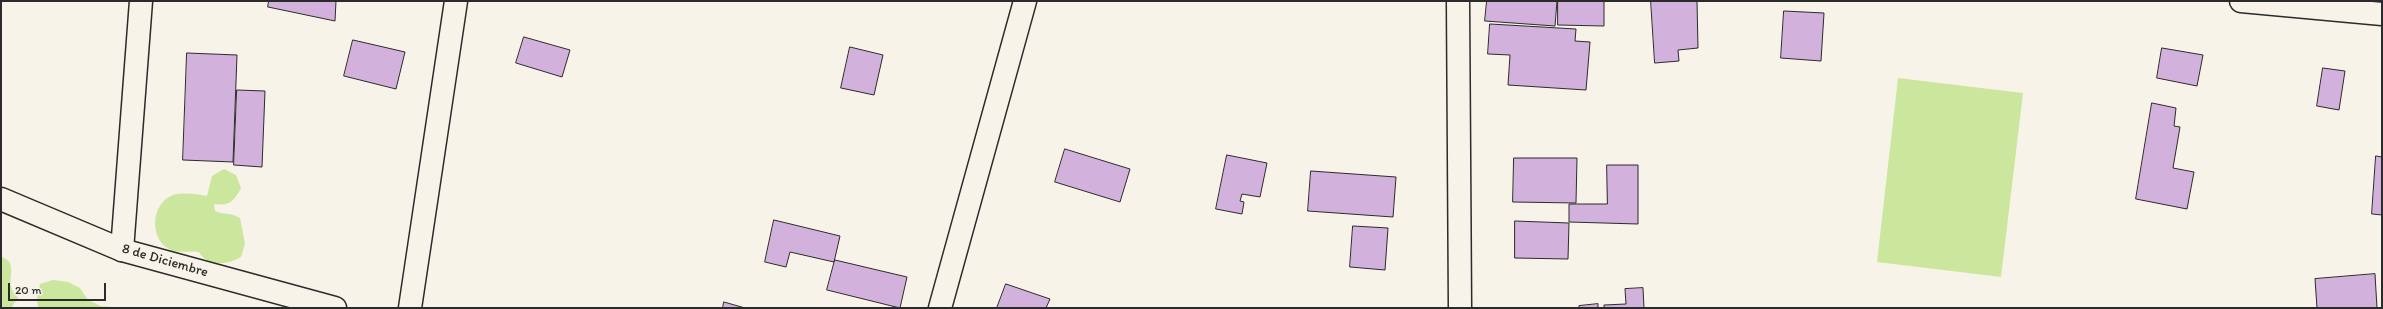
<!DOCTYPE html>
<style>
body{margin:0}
#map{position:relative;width:2383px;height:309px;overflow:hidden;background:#f7f3e8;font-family:Itim,sans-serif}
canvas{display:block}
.frame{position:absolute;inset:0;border:2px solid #2b2b2b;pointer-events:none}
.scale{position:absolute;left:8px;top:283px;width:98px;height:18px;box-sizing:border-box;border:2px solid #2b2b2b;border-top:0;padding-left:5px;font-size:12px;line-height:14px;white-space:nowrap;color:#2b2b2b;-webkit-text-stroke:3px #f7f3e8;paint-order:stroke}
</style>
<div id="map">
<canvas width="2383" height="309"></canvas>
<div class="frame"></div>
<div class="scale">20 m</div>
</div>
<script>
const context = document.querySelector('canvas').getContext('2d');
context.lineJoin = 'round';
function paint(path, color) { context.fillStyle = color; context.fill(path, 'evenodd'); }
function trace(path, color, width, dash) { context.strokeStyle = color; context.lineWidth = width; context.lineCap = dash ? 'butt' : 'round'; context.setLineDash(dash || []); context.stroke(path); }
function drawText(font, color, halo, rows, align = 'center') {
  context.font = font + ' Itim,sans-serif'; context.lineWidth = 3.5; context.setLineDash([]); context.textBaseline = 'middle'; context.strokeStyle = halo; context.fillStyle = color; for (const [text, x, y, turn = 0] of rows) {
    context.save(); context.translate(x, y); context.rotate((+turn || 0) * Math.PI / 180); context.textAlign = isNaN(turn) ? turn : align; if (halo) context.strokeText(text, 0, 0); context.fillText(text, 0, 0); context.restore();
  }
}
const green = new Path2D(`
 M1898,78L2023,93L2001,277L1877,262Z
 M224,169L236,175L241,188C234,201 230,206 214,204L215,211C223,215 231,212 240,218L245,244L241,257C228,265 207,267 199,252C190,250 180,254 171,250C149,240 150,204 173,195C184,192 197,194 207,196L212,176Z
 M1,257C17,261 9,275 11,287C12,291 16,294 18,298L11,308H1Z
 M53,280L68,282L80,288L88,300L101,306L127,308H38L37,298L40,284Z`);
const building = new Path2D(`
 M269,1H336L335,21L268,7Z
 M1487,1H1557L1555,26L1485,21Z
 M1558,1H1604V26L1558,25Z
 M1651,1H1697L1698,48L1678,50L1679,61L1655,63Z
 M1784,11L1824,13L1821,61L1781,58Z
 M1490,24L1576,29L1575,41L1590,42L1586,90L1508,85L1510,55L1488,54Z
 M524,37L570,50L562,77L516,63Z
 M353,40L405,52L396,89L344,76Z
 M850,47L883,55L874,95L841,88Z
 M2162,48L2203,55L2197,86L2157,78Z
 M187,53L237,55L233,162L183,160Z
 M2323,68L2345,71L2339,110L2317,106Z
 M237,90L265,91L262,167L234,165Z
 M2152,103L2176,108L2174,126L2180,127L2173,168L2194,172L2187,209L2136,199Z
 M1065,149L1130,169L1120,202L1055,182Z
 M1227,155L1267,163L1260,197L1242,194L1240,201L1244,202L1242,214L1216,209Z
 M2376,156L2382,157V215L2372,214Z
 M1514,158H1577L1576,203L1513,202Z
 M1607,165H1638V224L1569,222V204H1607Z
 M1311,171L1396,177L1393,217L1308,211Z
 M774,220L840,236L834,262L790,252L786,267L765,262Z
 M1515,221L1569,223L1568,259L1515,258Z
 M1353,226L1388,228L1385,270L1350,267Z
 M835,260L907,277L900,308L827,290Z
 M2375,274L2377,308H2317L2315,279Z
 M1006,284L1050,299L1046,308H997Z
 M1643,288L1644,308H1604V305L1626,304L1625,289Z
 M724,302L745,308H723Z
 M1598,304V308H1579V306Z`);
const minor = new Path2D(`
 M1458,1L1460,308
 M2241,1L2382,14
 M122,250L141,1
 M410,308L456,1
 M940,308L1025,1`);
const tertiary = new Path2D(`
 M1,199L122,250L335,308`);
const streetNames = [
 ["8 de Diciembre",165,261,16]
];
paint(green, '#cbe79e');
paint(building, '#d2b1dc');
trace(building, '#2b2b2b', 1);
trace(minor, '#2b2b2b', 25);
trace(tertiary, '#2b2b2b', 25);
trace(minor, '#f7f3e8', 22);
trace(tertiary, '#f7f3e8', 22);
drawText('14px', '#2b2b2b', '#f7f3e8', streetNames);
</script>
